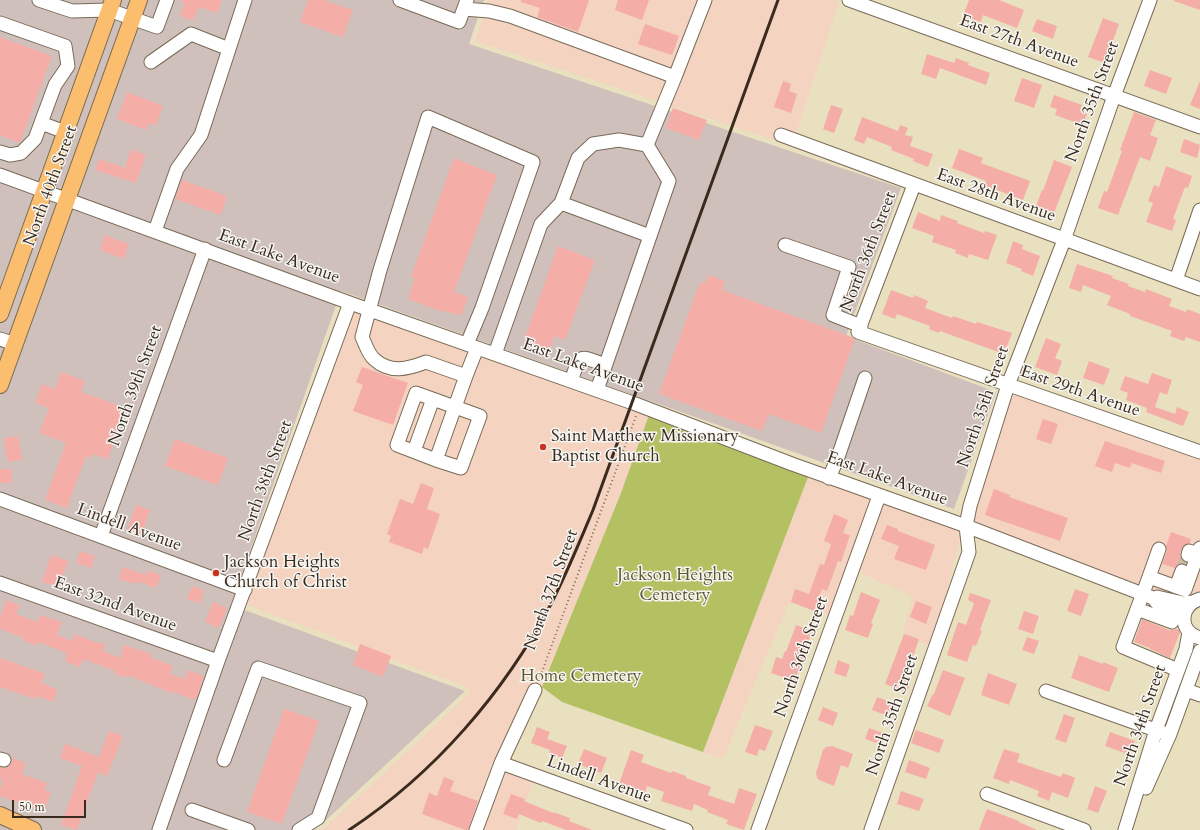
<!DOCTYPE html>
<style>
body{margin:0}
#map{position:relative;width:1200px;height:830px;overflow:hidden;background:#e9e0bf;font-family:Cardo,serif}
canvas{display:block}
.scale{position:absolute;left:12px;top:800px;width:74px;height:18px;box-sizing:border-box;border:2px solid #3b2a1e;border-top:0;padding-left:5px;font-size:12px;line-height:14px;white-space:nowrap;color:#3b2a1e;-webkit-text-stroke:3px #f6f6f2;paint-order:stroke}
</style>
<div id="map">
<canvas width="1200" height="830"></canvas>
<div class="scale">50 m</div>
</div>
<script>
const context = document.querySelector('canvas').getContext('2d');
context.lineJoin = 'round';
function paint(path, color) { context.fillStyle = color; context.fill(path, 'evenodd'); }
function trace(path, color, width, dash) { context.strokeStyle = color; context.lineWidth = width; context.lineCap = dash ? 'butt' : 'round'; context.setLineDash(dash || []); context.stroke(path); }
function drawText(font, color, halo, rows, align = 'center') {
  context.font = font + ' Cardo,serif'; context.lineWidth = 3; context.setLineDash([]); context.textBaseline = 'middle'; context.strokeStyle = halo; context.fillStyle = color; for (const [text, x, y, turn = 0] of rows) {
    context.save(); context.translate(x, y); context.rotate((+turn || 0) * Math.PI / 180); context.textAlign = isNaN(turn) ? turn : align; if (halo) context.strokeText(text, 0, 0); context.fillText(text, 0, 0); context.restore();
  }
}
const built = new Path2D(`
 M489,0H832L839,2L796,134L778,128L774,138L792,145V146L475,41Z
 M353,310L649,415L621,493L542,687L533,682L498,756L471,830H319L326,827L468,695L470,690L467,687L245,604Z
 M1011,393L1200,459V592H1197V594L1192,596L1183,597L1161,591L1155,592L1153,590L1152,591L971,522Z
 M808,477L872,500L830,616L789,602L723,759L703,752Z
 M882,503L961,531V534L937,629L931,647L903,633L913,597L857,571Z
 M504,771L533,781L516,830H482Z`);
const industrial = new Path2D(`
 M0,0H484L469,44L901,188L846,336L996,392L954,509L341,291L231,605L465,691L323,823L310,830H0Z`);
const green = new Path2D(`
 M649,415L808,477L703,752L562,702L542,687L621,493Z`);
const building = new Path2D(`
 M181,0H222L217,13L199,7L193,21L180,16L185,3L181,2Z
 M308,0H323L353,10L343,37L300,22Z
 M521,0H589L578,32L537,17L540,8L521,2Z
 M618,0H649L642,20L615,10Z
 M969,0H999L1024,10L1017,28L983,15L981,22L963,16Z
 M1174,0H1200V10L1174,1Z
 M1103,18L1119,24L1105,63L1088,57Z
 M1037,19L1057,26L1053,39L1032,31Z
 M645,24L679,36L672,55L638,44Z
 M0,37L52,56L20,143L0,135Z
 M927,54L954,63L956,58L969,63L968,65L990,73L986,85L940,68L936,79L921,74Z
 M1150,70L1172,78L1166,94L1144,86Z
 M1022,78L1042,85L1034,108L1014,101Z
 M783,81L791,84L789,91L797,94L791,113L774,107Z
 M1200,81V109L1190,105Z
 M127,92L163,106L156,126L149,123L146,130L117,119Z
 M1054,95L1082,105L1080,111L1087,113L1083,125L1055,115L1057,109L1050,107Z
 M831,105L843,109L834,133L823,129Z
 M673,108L707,120L699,140L666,128Z
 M1134,112L1156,120L1150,135L1158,138L1150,161L1140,157L1118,215L1098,208L1104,191L1107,192L1122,151L1120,150Z
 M862,117L898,131L900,125L908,128L905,135L913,137L910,146L933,154L928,167L913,161L914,159L891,150L892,147L867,137L864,144L854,140Z
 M1184,139L1200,145L1197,158L1180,152Z
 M131,149L146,155L136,183L95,170L99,159L125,168Z
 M959,149L983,158L981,163L1030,181L1023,200L984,185L986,181L952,168Z
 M454,158L497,175L454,292L468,297L461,316L442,310V312L408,299L415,278L411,277Z
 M1054,160L1072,167L1054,213L1036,206L1042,190L1043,191Z
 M1166,166L1192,176L1188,188L1185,187L1173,219L1176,220L1172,231L1146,222L1153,203L1148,201L1154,185L1159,187Z
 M182,180L227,196L221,215L175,199Z
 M918,212L940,221L941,215L958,221L957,223L984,233L985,231L997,235L988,260L969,254L968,258L955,253L956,250L932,242L934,236L912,228Z
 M105,235L129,244L124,259L100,250Z
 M1013,241L1023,245L1022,249L1040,256L1033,276L1021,271L1022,269L1006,263Z
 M558,246L595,260L565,340L555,336L549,350L524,340Z
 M1077,264L1113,276L1112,278L1129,284L1128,286L1145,292L1146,289L1172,299L1169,306L1186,312L1187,309L1200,314V342L1186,337L1184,341L1170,336L1172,331L1130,316V314L1107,305L1111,296L1083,285L1081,292L1069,288Z
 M709,275L725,281L722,290L852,337L855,339L821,433L769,414L762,431L659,394L700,282L705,284Z
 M891,290L913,298L914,295L928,301L925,308L952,318L953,316L976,324L977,322L1012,333L1004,354L940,331L939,333L929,329L930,326L897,314L895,319L882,314Z
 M1046,338L1061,344L1055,358L1062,361L1057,375L1035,367Z
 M1089,361L1110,369L1104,385L1083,378Z
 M362,367L408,383L393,425L353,411L363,385L356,382Z
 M61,372L85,381L81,392L126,408L108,459L93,454L91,458L86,456L67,508L45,500L66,443L39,433L49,408L35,403L42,384L55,389Z
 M1152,373L1172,380L1167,395L1160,392L1155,407L1175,414L1177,407L1189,412L1183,426L1146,412L1147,408L1126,400L1128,393L1120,390L1125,376L1148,384Z
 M1043,419L1058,424L1051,444L1036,439Z
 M18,436L22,460L8,462L4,438Z
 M175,439L228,458L218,485L165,466Z
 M1105,441L1165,461L1161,473L1132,463L1130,468L1115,463L1112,472L1095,466Z
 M0,469H12V483H0Z
 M421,483L434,488L427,509L440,514L428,549L424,547L422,554L389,542L391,536L387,534L400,499L413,504Z
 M994,489L1010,495L1009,497L1068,518L1060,541L985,515Z
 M136,505L150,510L141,536L127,531Z
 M834,514L848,520L843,533L850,535L841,562L838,561L827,591L822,589L814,611L791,602L795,589L809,594L820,564L824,565L831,544L824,541Z
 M887,525L898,529V531L935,545L926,570L894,559L899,546L881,539Z
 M1171,532L1191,539L1190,543L1183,546L1180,553V558L1183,561L1186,563V564L1180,563L1175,568L1162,564L1167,551L1166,546Z
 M80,551L95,556L91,568L76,563Z
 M51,555L68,561L59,587L42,582Z
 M123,567L146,575L147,570L161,575L156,588L136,581L135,584L119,579Z
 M192,586L204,590L200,603L187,599Z
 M1075,589L1089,594L1081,616L1067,611Z
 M861,592L880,600L871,623L873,624L868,638L845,630L850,615L853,616Z
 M970,593L991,600L980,630L982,631L976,646L973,645L967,662L947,655L958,622L966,625L974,603L968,600Z
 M6,600L20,605L16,614L37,622L40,615L62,622L57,635L72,641L75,634L97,643V642L105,644L103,651L120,658L124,645L152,654L150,657L173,666L170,674L185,679L188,670L204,676L196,700L173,692L172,693L127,675L126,678L114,673L115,671L83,659L80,667L65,661L67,653L38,642L37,646L22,640L23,637L0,629V618Z
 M916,601L932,607L926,624L910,617Z
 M213,602L227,608L219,628L205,622Z
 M1024,611L1039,616L1033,634L1018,629Z
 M1142,619L1169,630L1178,629L1180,632L1170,658L1150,649V648L1134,642Z
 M796,625L812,631L795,681L771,673L776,657L782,659L785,651L786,652Z
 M904,634L919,639L906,677L911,679L907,692L885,684Z
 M1027,637L1039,641L1034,654L1022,650Z
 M360,644L391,656L383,677L353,665Z
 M1079,655L1103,664V662L1118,668L1109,692L1071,678Z
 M0,658L45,674L41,683L57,689L53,702L37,696L35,699L0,687Z
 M838,660L850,665L846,677L834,673Z
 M943,670L965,678L950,716L927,706L933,694H934Z
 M988,673L1017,684L1009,705L981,695Z
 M877,697L896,704L891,717L872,710Z
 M823,707L838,713L833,726L818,720Z
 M284,709L319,721L282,824L247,812Z
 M1064,714L1075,718L1066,743L1055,739Z
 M755,725L773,731L765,751L759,749L757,756L745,752Z
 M537,727L550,732L547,739L567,746L562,758L549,753L550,750L531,743Z
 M869,728L886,734L882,745L865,739Z
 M916,730L944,740L939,753L911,743Z
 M109,731L123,736L107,776L98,772L77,830L61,825L82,766L60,758L65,744L99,757Z
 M1110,732L1135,741L1130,755L1105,746Z
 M832,746L853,754L848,768L841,765L834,786L819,780L817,778L816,773L823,750L826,747Z
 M584,749L607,758L601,773L578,764Z
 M1004,749L1020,754L1017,762L1061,777L1063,773L1075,778L1068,798L1052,792L1049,801L1037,796L1039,791L1010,780L1009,784L993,778Z
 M631,750L644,755L641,762L671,773L672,771L686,776V778L711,787L708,795L734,804L739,788L757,794L744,830L726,824L728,820L707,812L708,810L694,804L692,811L661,801L664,792L647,786L645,793L619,784Z
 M12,758L26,763L22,774L47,783L45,790L51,792L44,812L0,796V789L3,780L0,779V767L6,768L9,766L12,762Z
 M909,760L930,768L926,779L905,772Z
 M444,777L454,781L450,791L478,801L468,830H465L422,814L429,793L437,796Z
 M1095,786L1107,791L1098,813L1087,809Z
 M901,791L924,799L919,811L897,804Z
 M511,794L525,799L524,801L553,813V812L570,818L569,821L592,830H566L542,821L541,823L519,814L517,819L503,814Z
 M987,809L1019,821V822L1037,830H979Z`);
const minorTunnel = new Path2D(`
 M1182,571L1188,555`);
const path = new Path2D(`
 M539,680L636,416`);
const minor = new Path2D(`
 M39,0L72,11L109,10L157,27L167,0
 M400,0L459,22L467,0
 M849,0L1200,127
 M464,9L489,11L510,16L675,77L705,0
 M0,23L65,46L68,66L55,85L35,139L21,153L10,155L0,152
 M151,62L191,34L229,49
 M41,123L65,132
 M781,135L1200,289
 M0,175L350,303L633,403L792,464L966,526L1153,598L1157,603L1170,609L1184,619
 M914,185L858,332L1200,452
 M561,203L650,236
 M155,231L177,169L201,135L245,0
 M785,245L849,267L833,315L861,326
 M1176,280L1200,210
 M0,339L15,344
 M467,344L482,308L533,162L428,117L380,270L362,337C365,343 368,354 374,359C390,374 408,369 426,362L466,376L477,348
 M495,354L541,224L561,203L578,158L593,144L619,140L647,145
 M571,381C581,353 578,355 605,365
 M597,390L669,181L647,145L675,77
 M414,451L433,399
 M436,460L397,445L416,393L480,416L461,468L436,460L466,376
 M829,478L838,457L865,378
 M0,499L245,590
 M101,536L205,249
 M1159,549L1149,577L1185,590L1200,548
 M1188,555L1189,551L1198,554
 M1149,577L1123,647L1178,670
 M0,583L218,661
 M1176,587L1182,571
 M1157,597L1183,603L1193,602
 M1200,599C1179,605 1178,632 1200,638
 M1137,609L1172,622
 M1186,690L1200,695
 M1046,691L1164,733
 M0,759L4,760
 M224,760L258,668L360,703L318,818L299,830
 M501,763L686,830
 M1146,788L1170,734L1200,651
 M987,794L1084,830
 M192,810L248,830
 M159,830L218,661L350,303
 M476,830L501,763L535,690
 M758,830L879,496
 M871,830L969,552L966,526L970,506L1008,385L1064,240L1114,96L1150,0
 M1125,830L1156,730L1186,649L1189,632`);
const major = new Path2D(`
 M0,314L113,0
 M0,385L139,0
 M0,815L33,830`);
const rail = new Path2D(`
 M349,830C434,774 504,693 551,604C567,573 580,541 593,510L778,0`);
const markers = [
 [543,447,4,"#c8321e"],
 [216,573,4,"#c8321e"]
];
const streetNames = [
 ["East 27th Avenue",1019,42,20],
 ["North 35th Street",1093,102,-70],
 ["North 40th Street",51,186,-70],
 ["East 28th Avenue",996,196,20],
 ["North 36th Street",869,252,-69],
 ["East Lake Avenue",279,257,20],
 ["East Lake Avenue",583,366,20],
 ["North 39th Street",136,386,-70],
 ["East 29th Avenue",1080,392,19],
 ["North 35th Street",984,407,-71],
 ["East Lake Avenue",887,479,20],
 ["North 38th Street",266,481,-70],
 ["Lindell Avenue",129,528,20],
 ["North 37th Street",552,590,-70],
 ["East 32nd Avenue",115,605,20],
 ["North 36th Street",802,657,-70],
 ["North 35th Street",893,715,-71],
 ["North 34th Street",1141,726,-71],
 ["Lindell Avenue",599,780,20]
];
const poiNames = [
 ["Saint Matthew Missionary",551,437],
 ["Baptist Church",551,457],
 ["Jackson Heights",224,563],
 ["Church of Christ",224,583]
];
const parkNames = [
 ["Jackson Heights",675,576],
 ["Cemetery",675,596],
 ["Home Cemetery",581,677]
];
paint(built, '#f4d3c0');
paint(industrial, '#d0c0bc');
paint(green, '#b3c163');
paint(building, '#f5ada7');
trace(minorTunnel, '#c6bc9f', 13, [13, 6]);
trace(minor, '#786a56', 15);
trace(major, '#786a56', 18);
trace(path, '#786a56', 2, [1, 3]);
trace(minor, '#fff', 13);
trace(major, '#fbbe6e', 16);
trace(rail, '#3b2a1e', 3);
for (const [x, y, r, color] of markers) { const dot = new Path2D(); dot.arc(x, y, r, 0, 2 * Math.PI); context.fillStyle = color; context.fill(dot); trace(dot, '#f6f6f2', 1.5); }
drawText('17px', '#3b2a1e', '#f6f6f2', streetNames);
drawText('17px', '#3b2a1e', '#f6f6f2', poiNames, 'left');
drawText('17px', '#5f5733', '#f6f6f2', parkNames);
</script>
